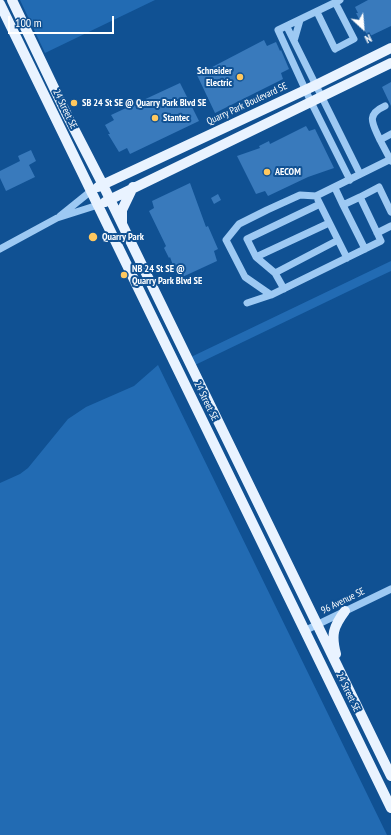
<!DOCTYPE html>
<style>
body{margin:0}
#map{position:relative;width:391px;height:835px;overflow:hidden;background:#105193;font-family:"PT Sans Narrow",sans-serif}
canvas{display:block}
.north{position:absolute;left:343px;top:8px;width:40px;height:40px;-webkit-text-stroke:3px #105193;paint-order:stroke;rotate:154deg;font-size:11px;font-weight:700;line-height:16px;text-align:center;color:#fff}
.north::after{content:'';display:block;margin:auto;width:14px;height:18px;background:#fff;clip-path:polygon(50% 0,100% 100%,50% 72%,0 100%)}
.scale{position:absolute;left:8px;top:16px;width:106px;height:18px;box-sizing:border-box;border:2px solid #fff;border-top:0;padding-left:5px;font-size:12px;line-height:14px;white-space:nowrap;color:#fff;-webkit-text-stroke:3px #105193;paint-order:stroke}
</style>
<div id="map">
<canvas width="391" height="835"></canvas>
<div class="north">N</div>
<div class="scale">100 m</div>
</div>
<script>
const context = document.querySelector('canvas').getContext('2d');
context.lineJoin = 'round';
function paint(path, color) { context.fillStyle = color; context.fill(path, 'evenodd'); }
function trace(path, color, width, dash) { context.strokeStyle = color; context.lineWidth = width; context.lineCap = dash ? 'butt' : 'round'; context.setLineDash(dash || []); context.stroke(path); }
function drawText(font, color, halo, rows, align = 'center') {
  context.font = font + ' "PT Sans Narrow",sans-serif'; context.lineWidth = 4; context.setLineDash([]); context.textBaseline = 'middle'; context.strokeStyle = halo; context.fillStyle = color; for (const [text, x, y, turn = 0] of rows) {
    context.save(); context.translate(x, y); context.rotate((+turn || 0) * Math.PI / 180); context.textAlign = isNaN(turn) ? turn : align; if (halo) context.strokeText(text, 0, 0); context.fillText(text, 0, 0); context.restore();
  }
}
const green = new Path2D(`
 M20,0H155L45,53Z
 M391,261V271L374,279L195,365L191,357Z
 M158,365L387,835H0V483L20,474L28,468L68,419L86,407L134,386Z`);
const building = new Path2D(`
 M368,0H391V26L368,37L356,13H358L355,7Z
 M264,40L267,46L276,42L280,51L281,50L289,69L281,73L283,79L215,113L197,75Z
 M391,82V106L382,87Z
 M180,83L199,121L130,154L127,148L119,152L108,134H110L105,125L114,120L111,115Z
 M306,126L309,131L315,129L334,168L308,177L268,196L265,191L256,194L237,156L260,148L259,146L269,141L270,144Z
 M31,150L36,161L29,165L35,177L6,191L0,178V171L20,161L18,156Z
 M190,183L206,227L208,226L218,249L214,251L217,261L178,279L170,257L169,258L164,248L166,246L149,211L154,208L152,201Z
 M218,194L221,200L214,204L211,198Z`);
const minor = new Path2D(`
 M340,0L278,30L311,102L350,180
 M317,12L335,49L354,39L335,2
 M287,27L360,174
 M294,41L300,20
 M391,134L380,140L391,161
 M380,140C373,124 365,115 385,106
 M335,188L343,205L360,197L381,241L271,295L245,277L226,240L239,224L267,210L300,195L316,196L391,159
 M360,197L379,187L391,212
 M318,200L347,258
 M343,205L365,249
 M60,216L91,191
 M377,233L391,226
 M0,249L57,218L98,205
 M256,257L247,239L320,204
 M275,273L256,257L329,223
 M284,289L275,273L338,240
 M247,303L271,295
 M304,631L391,589`);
const major = new Path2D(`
 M12,0L67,115L103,185L391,776
 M0,4L391,808
 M98,187L316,85L391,48
 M105,202L391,63
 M122,223V210L133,187
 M336,654C331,635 333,627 345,611`);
const markers = [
 [240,77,4,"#ffc85f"],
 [74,103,4,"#ffc85f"],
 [155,118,4,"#ffc85f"],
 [267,172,4,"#ffc85f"],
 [93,237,5,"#ffc85f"],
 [124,275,4,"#ffc85f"]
];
const poiNames = [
 ["Schneider",232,71,"right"],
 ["Electric",232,83,"right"],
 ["SB 24 St SE @ Quarry Park Blvd SE",82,103],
 ["Stantec",163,118],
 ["AECOM",275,172],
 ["Quarry Park",102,237],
 ["NB 24 St SE @",132,269],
 ["Quarry Park Blvd SE",132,281]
];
const streetNames = [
 ["Quarry Park Boulevard SE",247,104,-25],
 ["24 Street SE",65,109,64],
 ["24 Street SE",206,401,64],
 ["96 Avenue SE",343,601,-26],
 ["24 Street SE",348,692,64]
];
paint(green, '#226bb3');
paint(building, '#397abc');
trace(minor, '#9dc9f3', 7);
trace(major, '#e9f3ff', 10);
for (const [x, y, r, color] of markers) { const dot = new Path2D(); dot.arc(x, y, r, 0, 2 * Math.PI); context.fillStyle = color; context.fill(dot); trace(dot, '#105193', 1.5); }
drawText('bold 10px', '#fff', '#105193', poiNames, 'left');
drawText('10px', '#fff', '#105193', streetNames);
</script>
